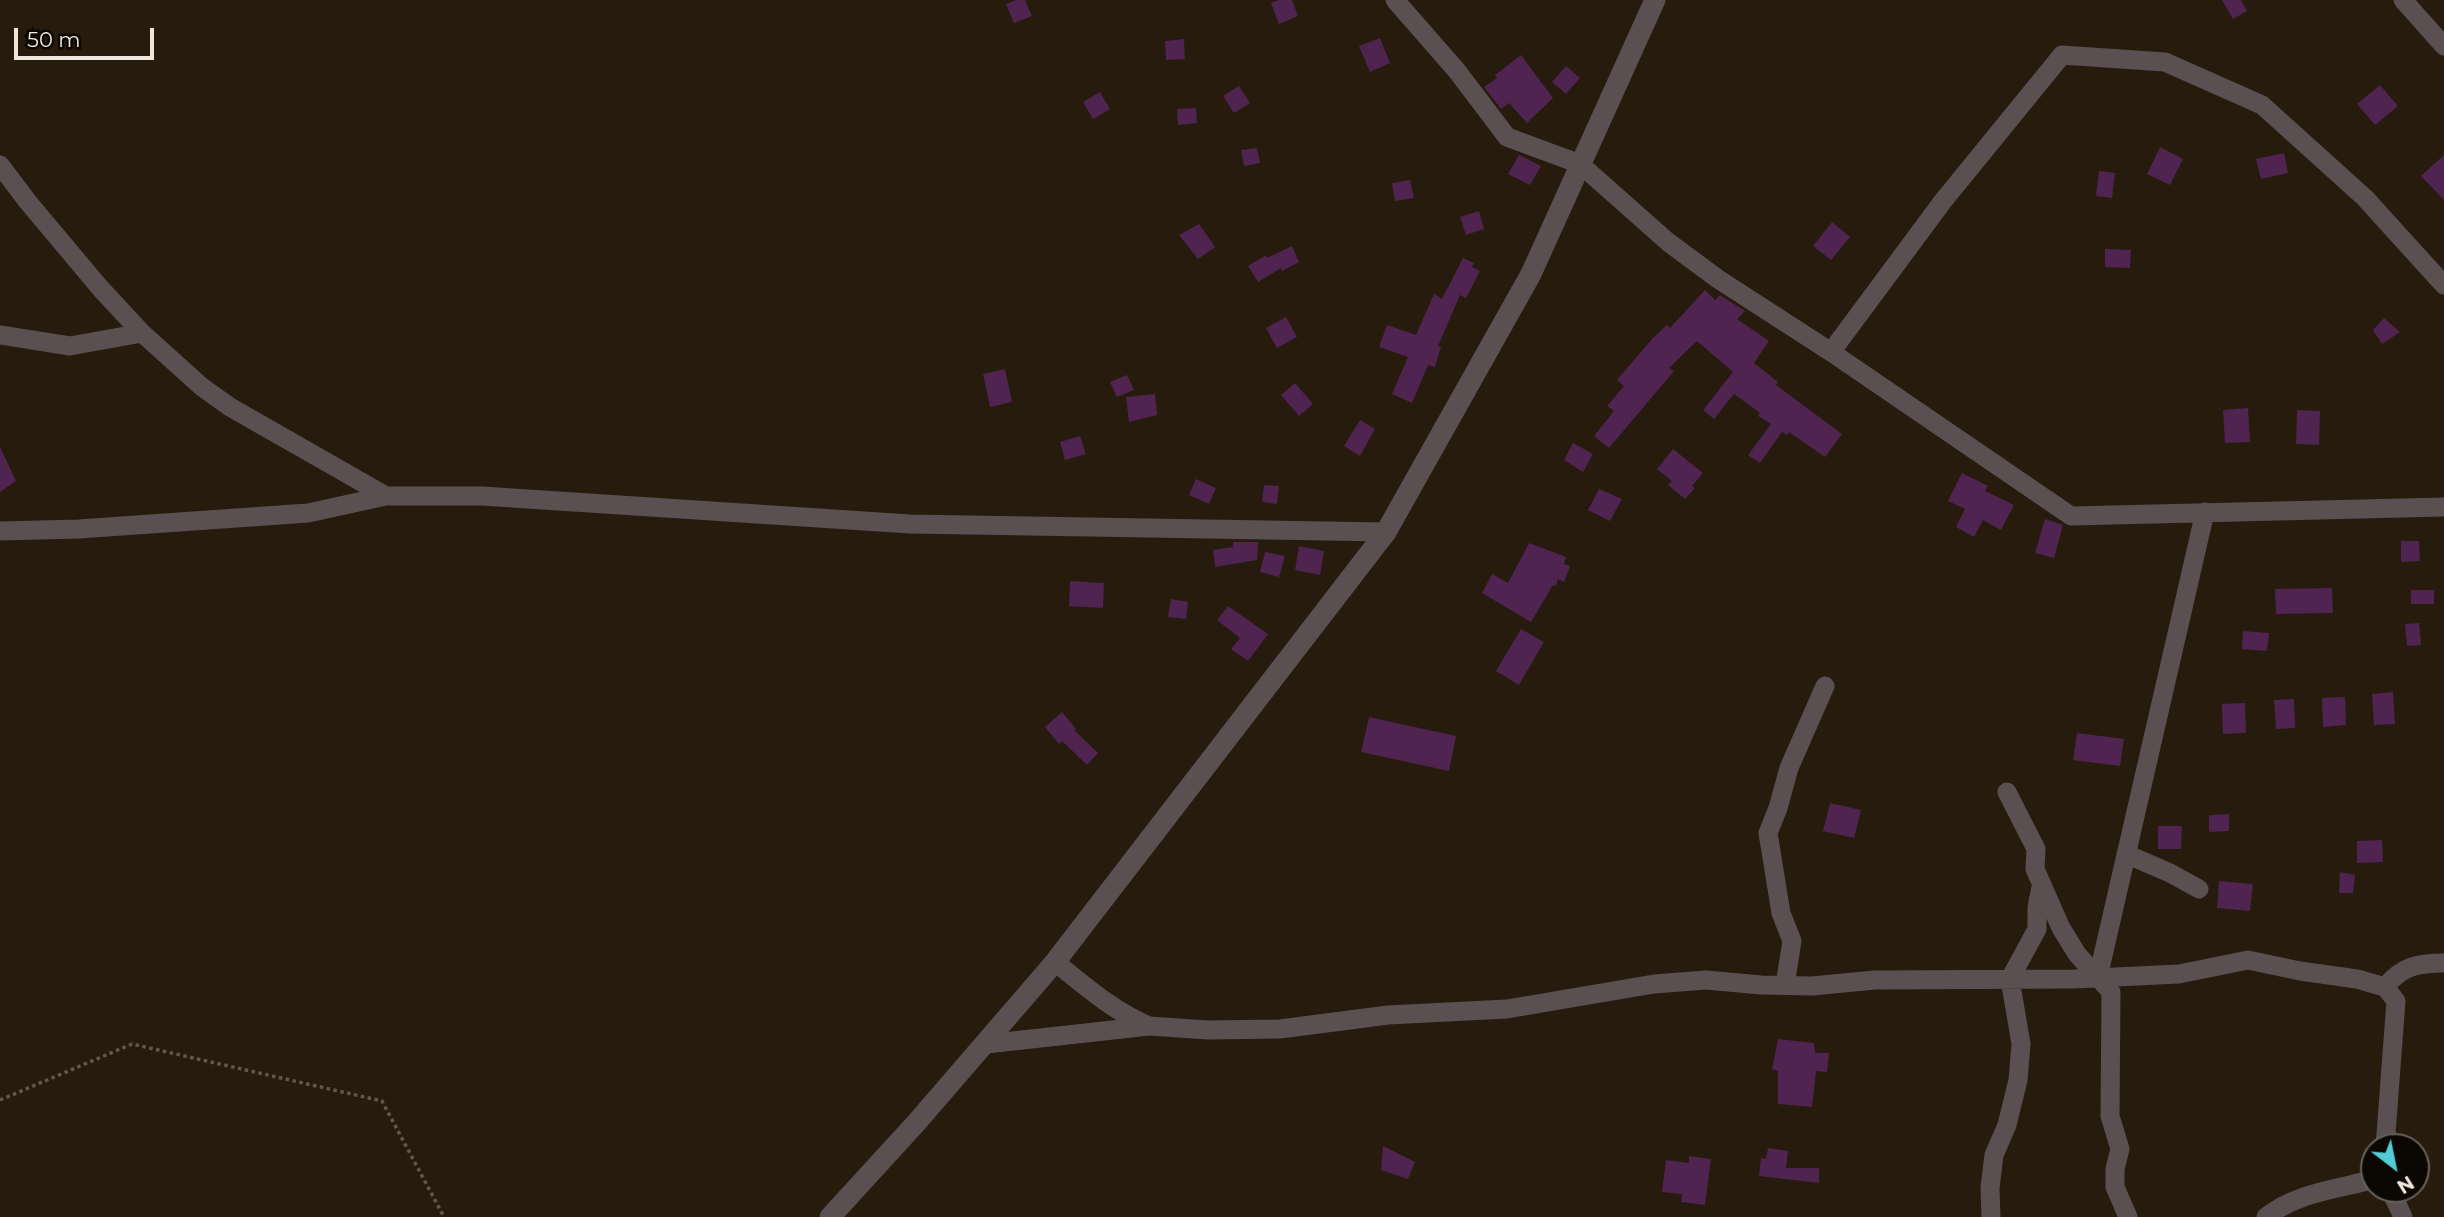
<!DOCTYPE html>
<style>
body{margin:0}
#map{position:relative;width:2444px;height:1217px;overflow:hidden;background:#261b0c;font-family:Montserrat,sans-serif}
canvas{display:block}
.north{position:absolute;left:2360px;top:1133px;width:70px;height:70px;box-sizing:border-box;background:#0b0703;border:2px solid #66615b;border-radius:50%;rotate:148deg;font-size:19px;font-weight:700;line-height:28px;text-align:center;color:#efe7de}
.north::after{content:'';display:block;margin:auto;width:24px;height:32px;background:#52ccd5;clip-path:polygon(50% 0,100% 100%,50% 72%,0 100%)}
.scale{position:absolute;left:14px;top:28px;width:140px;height:32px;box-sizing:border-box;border:4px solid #efe7de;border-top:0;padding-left:9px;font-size:21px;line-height:24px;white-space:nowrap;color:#efe7de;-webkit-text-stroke:5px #0b0703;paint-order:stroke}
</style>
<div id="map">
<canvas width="2444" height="1217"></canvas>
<div class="north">N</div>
<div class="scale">50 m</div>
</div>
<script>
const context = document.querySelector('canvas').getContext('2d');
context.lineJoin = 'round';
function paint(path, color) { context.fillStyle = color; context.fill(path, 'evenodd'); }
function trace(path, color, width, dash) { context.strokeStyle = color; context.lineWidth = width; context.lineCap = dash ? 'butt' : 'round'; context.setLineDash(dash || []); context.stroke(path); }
const building = new Path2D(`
 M1016,0H1025L1032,16L1014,23L1006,4Z
 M1279,0H1292L1298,16L1279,24L1271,3Z
 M2222,0H2241L2247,11L2233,19Z
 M1380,38L1390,63L1370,72L1359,46Z
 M1184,39L1185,59L1166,60L1165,41Z
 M1521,55L1553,98L1527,123L1509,103L1501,109L1484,87L1497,78L1495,75Z
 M1566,66L1580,78L1566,94L1552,82Z
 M2380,85L2398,106L2375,125L2357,104Z
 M1239,86L1250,103L1234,113L1223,96Z
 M1100,92L1110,109L1093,119L1083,102Z
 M1196,108L1197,123L1178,125L1177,109Z
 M2160,147L2183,159L2170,185L2147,174Z
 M1257,148L1260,163L1244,166L1241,150Z
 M2284,153L2288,173L2261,179L2256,159Z
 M1519,155L1541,166L1530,185L1508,174Z
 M2444,155V200L2421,176Z
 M2099,171L2115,173L2112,198L2096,196Z
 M1410,180L1414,198L1395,201L1392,183Z
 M1479,211L1484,229L1466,235L1460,217Z
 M1832,222L1850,237L1831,260L1813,246Z
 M1199,224L1215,247L1198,259L1179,235Z
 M1292,246L1299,262L1282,271L1281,268L1258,282L1248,266L1266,255L1267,258Z
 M2105,249L2131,250L2130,268L2105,267Z
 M1463,258L1474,263L1472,267L1480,271L1466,298L1460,295L1438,346L1441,347L1435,367L1428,365L1412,403L1392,394L1408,357L1379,347L1387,325L1416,335L1434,294L1442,299Z
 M1705,290L1715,300L1720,295L1745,311L1737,319L1769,341L1754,363L1778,382L1776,385L1842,434L1825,457L1789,432L1787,435L1782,432L1760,463L1748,455L1771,424L1758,416L1760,413L1734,394L1714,419L1703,410L1733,372L1697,341L1669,368L1674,371L1609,448L1594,436L1614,411L1607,406L1624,386L1617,380L1652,339L1667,325L1670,328Z
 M1286,317L1297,337L1277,348L1266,328Z
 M2384,318L2400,332L2382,344L2373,330Z
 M1005,369L1012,402L990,407L983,374Z
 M1127,375L1134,390L1117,397L1110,382Z
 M1295,383L1313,404L1299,416L1281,395Z
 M1155,394L1157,415L1129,422L1126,397Z
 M2248,408L2250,442L2225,443L2223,410Z
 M2297,410L2320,411L2319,445L2296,444Z
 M1360,420L1375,429L1360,456L1344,446Z
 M1080,436L1086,454L1065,460L1060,442Z
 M1573,443L1593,454L1583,472L1564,460Z
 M0,447L16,481L0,492Z
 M1673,449L1703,473L1692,486L1695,488L1685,499L1668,485L1672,481L1657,469Z
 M1962,473L1988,486L1985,491L2014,505L2001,530L1983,520L1974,537L1956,527L1965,509L1948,501Z
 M1196,479L1216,488L1209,504L1189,495Z
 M1264,485L1279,486L1277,504L1262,502Z
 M1599,489L1622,499L1610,521L1588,510Z
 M2045,519L2063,525L2054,558L2035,553Z
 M2401,541H2419L2420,561L2401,562Z
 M1233,542H1258L1257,560L1215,567L1213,550L1233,547Z
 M1529,543L1566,557L1564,564L1570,566L1564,582L1558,579L1556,586L1553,585L1531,622L1482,593L1492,574L1508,583Z
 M1299,546L1324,551L1320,575L1295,570Z
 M1265,552L1285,556L1279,577L1260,572Z
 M1070,581L1104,583L1103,608L1069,606Z
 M2332,588L2333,613L2276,614L2275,589Z
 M2411,590H2434V604H2411Z
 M1171,599L1188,602L1186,619L1168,617Z
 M1228,606L1268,634L1248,661L1231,649L1240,638L1217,620Z
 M2419,623L2421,645L2407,646L2405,624Z
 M1521,629L1544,642L1519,685L1496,671Z
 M2243,631L2269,633L2267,651L2242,649Z
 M2393,692L2395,724L2374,725L2372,694Z
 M2345,697L2346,725L2323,727L2322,698Z
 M2294,699L2295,728L2276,729L2274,700Z
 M2245,703L2246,733L2223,734L2222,704Z
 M1062,712L1076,729L1074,730L1098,753L1087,765L1062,741L1059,744L1045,727Z
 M1369,717L1456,736L1449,771L1361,752Z
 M2077,733L2124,739L2120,766L2073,760Z
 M1830,803L1861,810L1854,838L1823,831Z
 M2229,814V831L2209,832V815Z
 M2158,826H2182L2181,849H2158Z
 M2382,840L2383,862L2357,863V841Z
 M2340,872L2355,875L2353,893H2339Z
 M2219,881L2253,884L2250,911L2217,908Z
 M1778,1039L1814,1043L1815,1053H1829L1827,1072L1816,1071L1812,1107L1778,1104V1071L1772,1069Z
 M1383,1146L1415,1162L1408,1179L1381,1170Z
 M1768,1148L1788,1151L1786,1168H1819V1183L1759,1176L1761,1158L1766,1159Z
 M1689,1156L1711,1159L1705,1205L1681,1202L1682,1194L1662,1192L1666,1160L1689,1163Z`);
const path = new Path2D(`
 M0,1100L132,1044L382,1101L444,1217`);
const minor = new Path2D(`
 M1395,0L1457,71L1507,137L1580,164L1668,242L1718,279L1831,352L2071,516L2444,507
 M2403,0L2444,46
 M0,165L28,202L101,289L142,333L202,387L230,407L386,496H482L910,524L1386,532
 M0,335L70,346L142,333
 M1831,352L1943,201L2062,55L2165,62L2262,105L2365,198L2444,285
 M0,531L79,529L308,513L386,496
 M2007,792L2036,849L2035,869L2061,928L2077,954L2111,992L2110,1116L2120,1149L2115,1169V1187L2128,1217
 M2126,854L2170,873L2199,889
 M1055,962C1085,986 1113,1011 1149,1026
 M2098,977L2205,512
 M1785,985L1792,941L1781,913L1768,833L1778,808L1789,768L1825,686
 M2385,987C2402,966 2418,963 2444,963
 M986,1044L1149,1026L1208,1030L1280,1029L1388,1015L1507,1009L1654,984L1706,980L1761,985L1812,986L1875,980L2074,979L2179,974L2248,960L2300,971L2357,979L2385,987L2396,1001L2385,1147
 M2390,1189L2403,1217
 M1991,1217L1990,1188L1994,1155L2007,1125L2018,1080L2021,1044L2010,979L2037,929V907L2041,887
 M2266,1217C2298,1192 2336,1190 2374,1179`);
const tertiary = new Path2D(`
 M830,1217L917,1122L1055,962L1386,532L1531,274L1655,0`);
paint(building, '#4f2451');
trace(path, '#63594b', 3.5, [3.5, 3.5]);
trace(minor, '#5a5052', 19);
trace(tertiary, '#5a5052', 21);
</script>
